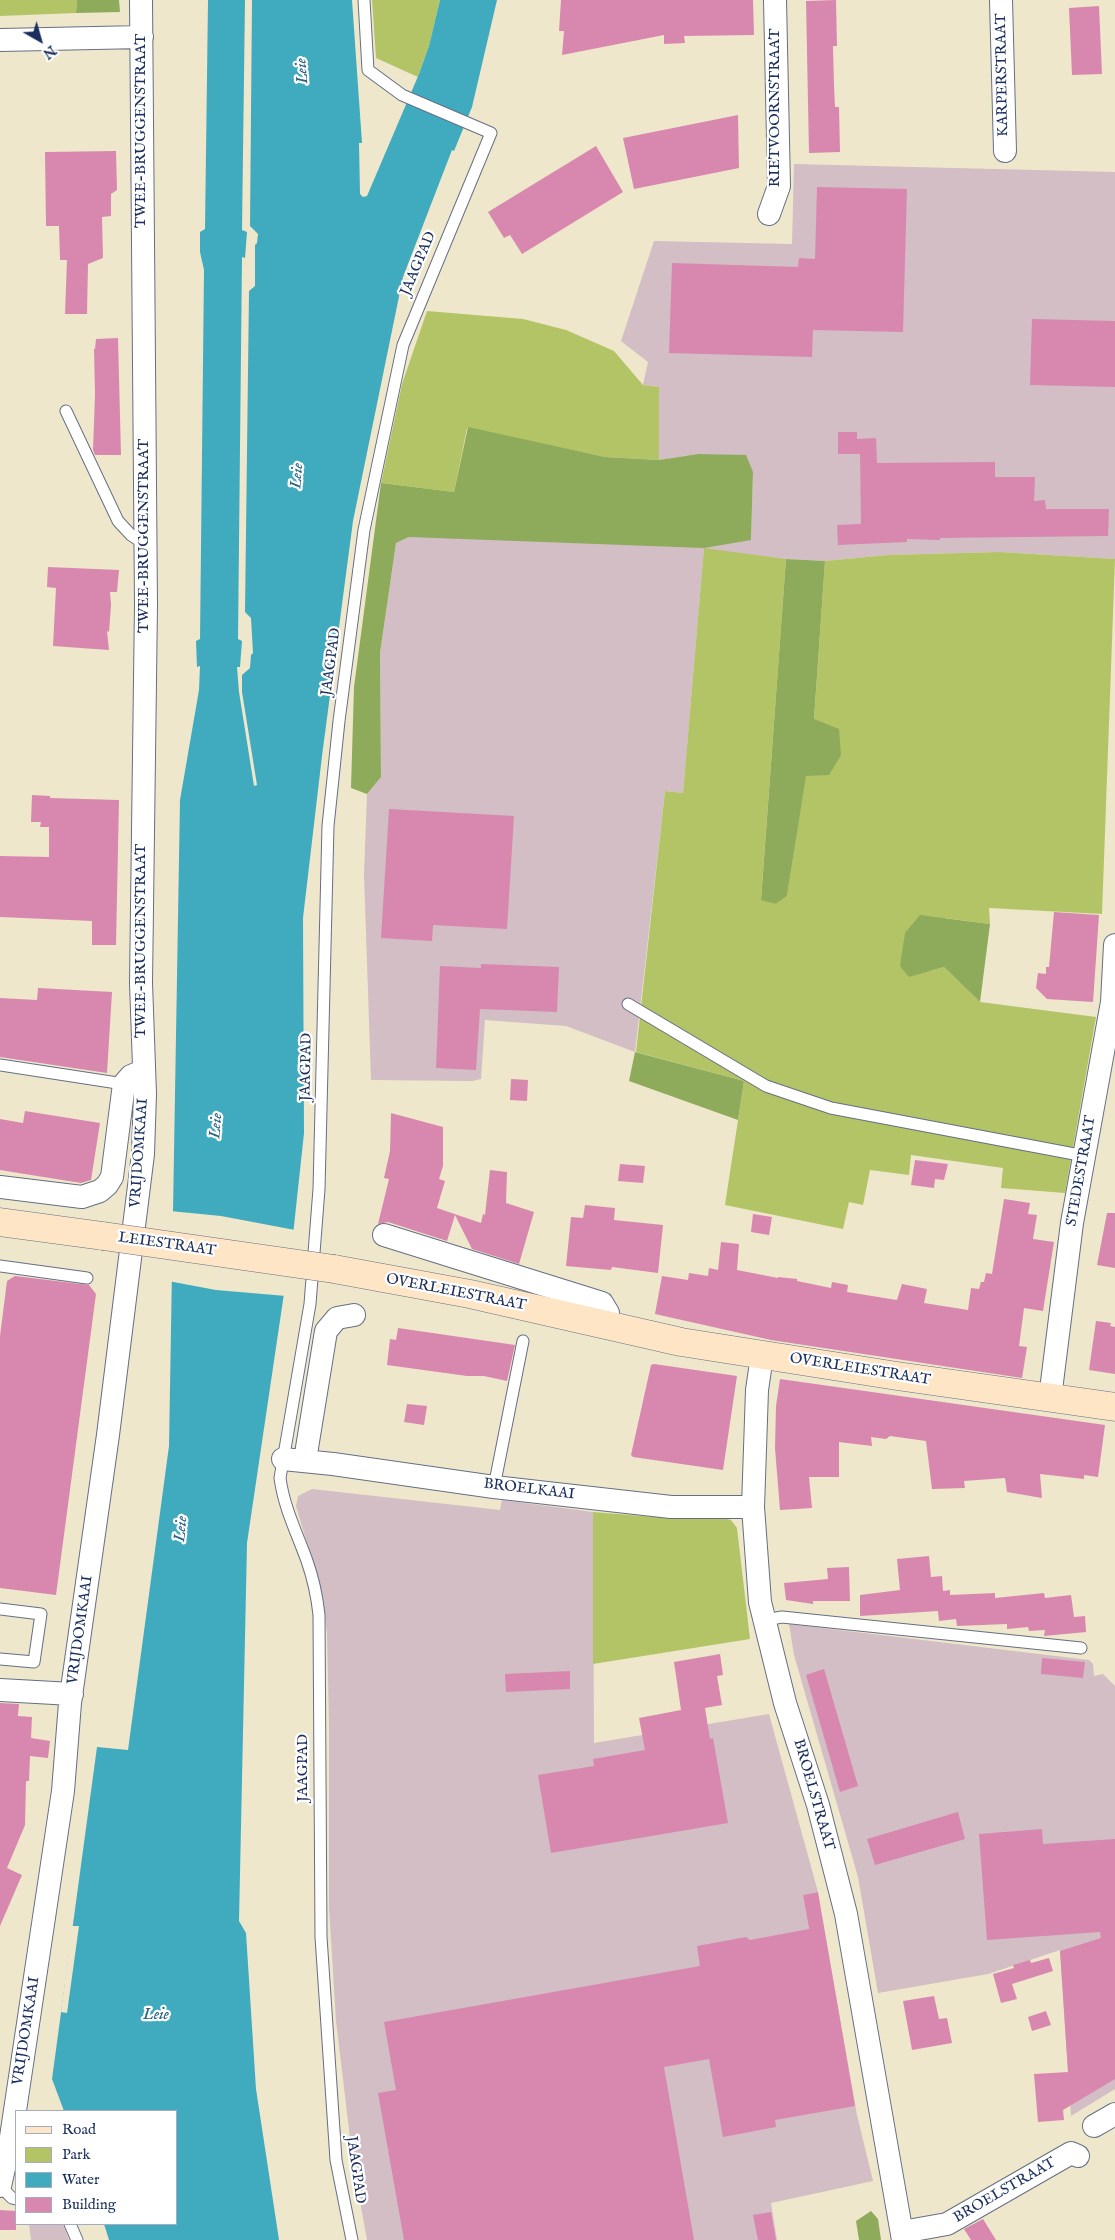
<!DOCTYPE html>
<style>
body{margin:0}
#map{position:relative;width:1115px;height:2240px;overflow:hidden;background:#eee7cb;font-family:"IM FELL English",serif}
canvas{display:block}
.legend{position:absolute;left:15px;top:2110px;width:162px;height:115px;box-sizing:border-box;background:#fff;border:1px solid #a4acbf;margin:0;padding:6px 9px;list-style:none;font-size:15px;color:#1b2f5e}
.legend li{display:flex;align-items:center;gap:10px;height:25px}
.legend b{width:25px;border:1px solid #a4acbf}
.north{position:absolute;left:15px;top:15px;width:50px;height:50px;-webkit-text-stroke:4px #fff;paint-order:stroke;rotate:142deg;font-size:14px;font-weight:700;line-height:20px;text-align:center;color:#1b2f5e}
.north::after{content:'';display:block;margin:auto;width:18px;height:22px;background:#1b2f5e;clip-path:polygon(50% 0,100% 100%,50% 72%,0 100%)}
</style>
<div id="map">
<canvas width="1115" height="2240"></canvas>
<ul class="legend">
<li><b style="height:6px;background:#fee5c5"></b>Road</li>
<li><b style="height:14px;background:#b3c466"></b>Park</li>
<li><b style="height:14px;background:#40abbf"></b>Water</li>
<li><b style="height:14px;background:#d888af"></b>Building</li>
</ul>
<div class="north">N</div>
</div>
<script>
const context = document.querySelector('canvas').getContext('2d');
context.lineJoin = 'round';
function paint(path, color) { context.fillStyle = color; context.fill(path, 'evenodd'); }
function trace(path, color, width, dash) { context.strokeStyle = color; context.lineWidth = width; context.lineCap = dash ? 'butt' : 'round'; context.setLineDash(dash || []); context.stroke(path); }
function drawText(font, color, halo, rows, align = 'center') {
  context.font = font + ' "IM FELL English",serif'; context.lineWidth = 4.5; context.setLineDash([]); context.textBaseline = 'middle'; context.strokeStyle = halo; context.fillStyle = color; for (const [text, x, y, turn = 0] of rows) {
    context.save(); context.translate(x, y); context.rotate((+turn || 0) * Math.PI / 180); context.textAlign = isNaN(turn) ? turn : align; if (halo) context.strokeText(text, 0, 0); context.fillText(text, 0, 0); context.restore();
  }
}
const industrial = new Path2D(`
 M794,164L1115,172V559L1000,552L888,555L825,561L786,559L704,549L683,793L665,791L635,1052L566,1026L485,1020L481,1079L472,1081L371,1080L364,875L367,794L381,777L380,653L396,543L409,537L751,540L753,472L698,454L659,460V387L643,385L648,362L621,341L654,241L792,244Z
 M312,1489L500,1510L502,1500L593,1512L594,1743L769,1714L818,1892L803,1895L809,1929L826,1939L857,2115L873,2181L771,2203L777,2240H367L353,2163L336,2021L329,1906V1724L327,1633L323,1598L296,1506L298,1496Z
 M789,1624L1089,1660L1093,1664L1094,1676L1103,1674L1115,1686V2089L1071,2116L1060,1950L988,1974L878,1993L858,1877L794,1655Z
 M29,2224H63L69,2240H31Z`);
const green = new Path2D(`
 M0,0H77L76,13L0,16Z
 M372,0H440L429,46L418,77L376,58Z
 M427,311L523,319L566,330L614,351L643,385L659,387V460L605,457L467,428L454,492L381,483L402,384Z
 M704,548L786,559L761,899L776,904L787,896L814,720L825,561L888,555L1000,552L1115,559L1102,914L989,908L990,924L945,918L930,971L944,967L980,1002L1096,1017L1065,1193L1001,1188L1003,1168L911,1155L909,1175L870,1170L863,1205L849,1202L843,1229L725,1205L744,1081L636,1052L665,791L683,793Z
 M593,1512L655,1517H720L731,1520L737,1528L750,1639L593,1664Z`);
const forest = new Path2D(`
 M77,0H119L120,12L76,13Z
 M468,427L605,457L659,460L698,454L746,455L753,472L751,540L704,548L409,537L396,543L380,653L381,777L367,794L351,788L354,687L381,483L454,492Z
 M786,559L825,561L814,719L839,729L841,755L829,775L806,776L787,896L776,904L761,900Z
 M920,915L990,924L980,1002L944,967L909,977L900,966L905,933Z
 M635,1052L744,1081L738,1120L629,1081Z
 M871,2211L878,2219L881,2240H859L856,2221Z`);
const water = new Path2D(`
 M208,0H245L242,230L247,232L245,258L242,257L238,639L242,641L240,667H237L239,692L254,786L257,785L242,692V675L250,668L251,655L253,653L251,618L245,612L249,291L255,286V245L257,243L258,234L250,226L252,0H352L362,143H359L360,194L363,197L367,196L419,74L429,46L440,0H497L472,107L454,151L452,150L403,277L353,521L322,756L303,918L304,1133L294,1226L247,1543L239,1921L246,1933L256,2089L279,2240H109L104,2224H176V2111H64L52,2079L97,1747L128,1750L169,1446L180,800L199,690L200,666L197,667L196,641L200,639L204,270L200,252V232L205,229Z`);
const pier = new Path2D(`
 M170,1211L221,1216L295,1230L286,1296L216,1290L168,1281Z
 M72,1926H79L67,2013L61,2012Z`);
const building = new Path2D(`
 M561,0H753L754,35L684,36L685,43L664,44V35L562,55L564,31H559Z
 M836,0L837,46H833L834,86L835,107H839L840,152L809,153L806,1Z
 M1099,6L1102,74L1072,75L1069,8Z
 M738,115L739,168L634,189L623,138Z
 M596,146L623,192L522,254L510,235L504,238L488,212Z
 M116,151L117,190L111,194V216L102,217L103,258L88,264L87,314H65L67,260H60L59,226H46L45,152Z
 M817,187L907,189L903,332L813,330L812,357L669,353L672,263L798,267L799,258L815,259Z
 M1032,319L1115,321V387L1030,385Z
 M118,338L121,455H95L93,450L95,395L94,349H95L96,339Z
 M838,432H857V439L876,438L877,463L995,462V477H1035L1034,501L1045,500L1046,509H1109L1108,536L940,538V540L907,539V542L838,545L837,525L861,524L860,454H838Z
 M48,567L119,570L117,592H110L111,605L109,632L107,631L109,650L53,646L56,588L47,587Z
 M32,795L50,796V798L119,800L116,945H92V921L0,917V856L49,857V827H40L41,822H31Z
 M389,809L514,816L507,929L433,925L432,941L381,938Z
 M1054,912L1099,915L1093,1002L1047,999L1036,988L1038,973L1046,974V967H1049Z
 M481,964L559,967L557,1012L480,1009L476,1070L436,1068L440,966L481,968Z
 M38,988L112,992L107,1073L0,1057V998L37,1000Z
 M511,1079L528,1080L527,1101L510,1100Z
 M25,1111L100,1123L91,1180L81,1183L0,1170V1119L23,1123Z
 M391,1113L443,1127V1166L439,1179L445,1181L437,1208L481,1223L483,1214L485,1215L490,1170L507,1172L506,1203L534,1212L519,1264L472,1249L455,1215L447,1241L388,1222L378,1224L389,1179L384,1178L390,1151Z
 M915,1160L948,1164L944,1180L935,1179L934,1188L911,1185Z
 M620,1164L645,1166L643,1183L618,1181Z
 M1004,1199L1030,1203L1028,1214L1037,1215L1033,1239L1054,1242L1043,1311L1024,1308L1019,1346L1027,1347L1022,1378L771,1340L655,1314L662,1276L688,1280L689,1273L708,1276L709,1268L718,1270L721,1242L739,1244L737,1270L778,1278V1277L797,1279V1281L831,1288L832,1282L848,1285L847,1292L897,1300L902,1284L927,1289L924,1303L968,1310L971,1288L979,1289L981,1282H984L986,1273L992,1274Z
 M585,1205L615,1208L614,1220L663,1225L658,1273L612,1267L611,1270L566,1266L571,1217L583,1218Z
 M1107,1213H1115V1268L1097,1265Z
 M753,1214L772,1217L769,1235L751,1232Z
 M15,1276L89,1285L96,1294L56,1595L0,1588V1336L7,1281Z
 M1096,1321L1111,1323L1110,1326L1115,1327V1374L1089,1370Z
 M398,1328L515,1345L507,1381L484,1376H467L387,1365L390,1339L396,1340Z
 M654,1364L737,1376L723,1470L633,1457L631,1455L651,1365Z
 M780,1379L1105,1425L1098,1477L1084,1475V1479L1040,1474L1042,1498L1007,1492L1005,1478L964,1481L965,1488L932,1489L926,1441L890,1436L886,1439L871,1437L872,1446L839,1442V1477H809L812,1508L780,1510L775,1448L776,1406Z
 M407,1404L427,1406L424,1425L404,1422Z
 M929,1556L931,1577L942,1576L943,1591L950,1590V1595L995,1593V1598L1044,1593L1045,1598L1071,1595L1074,1617L1085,1616L1086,1632L1044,1636L1045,1630L1029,1631L1028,1627L1007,1629V1624L957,1626L956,1619L939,1621L938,1611L860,1616V1595L900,1590L897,1559Z
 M849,1567L850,1601H813V1604L786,1600L784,1583L828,1579L827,1568Z
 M720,1654L723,1675L717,1676L722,1705L705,1708L710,1739L713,1738L728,1823L551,1853L538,1775L594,1766L593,1759L645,1750L639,1718L681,1710L674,1662Z
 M1042,1658L1085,1662L1083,1678L1041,1674Z
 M824,1669L858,1786L840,1792L806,1675Z
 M570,1671V1689L506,1692L505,1674Z
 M0,1703L19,1704L18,1716L32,1717L31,1738L50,1741L48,1758L30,1756L29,1781H26L25,1825L7,1868L22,1875L0,1926Z
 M958,1812L965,1839L875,1865L867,1839Z
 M1042,1829L1043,1844L1115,1839V2079L1063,2110L1064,2120L1038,2122L1034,2074L1068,2072L1060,1951L1101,1938L1100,1932L987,1940L979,1834Z
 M818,1892L855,2106L775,2120L776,2127L723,2137L709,2059L664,2067L694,2240H404L378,2093L396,2090L384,2022L700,1966L697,1946L746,1937L750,1940L809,1929L803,1895Z
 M1049,1958L1053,1971L1012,1984L1017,1999L1001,2003L993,1974L1014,1968L1013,1965L1030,1960L1031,1963Z
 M934,1996L939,2019L947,2018L952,2043L912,2050L903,2001Z
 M1046,2011L1051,2025L1032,2031L1028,2017Z
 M0,2210L16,2211V2230H0Z
 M771,2212L776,2240H758L753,2215Z
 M983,2219L996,2240H971L964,2229Z`);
const lane = new Path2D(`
 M66,411L118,521L131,535L145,544
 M628,1004L766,1086L831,1108L1085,1156
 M0,1065L124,1084
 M0,1266L87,1278
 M494,1487L523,1341
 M0,1609L41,1614L34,1662L0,1659
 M765,1620L782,1617L1081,1648
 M0,2186L12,2198L16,2199
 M70,2224L77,2240
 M352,2240L336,2160L321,1937L319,1615C317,1596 313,1578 307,1561C297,1533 284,1508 280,1478L310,1304L319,1189L328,826L339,721L364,530L403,345L491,133L402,95L368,70L364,0`);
const street = new Path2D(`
 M1001,0L1005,151
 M0,40L142,37
 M769,214L779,186L775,0
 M0,1187L82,1197L100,1191L107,1185L112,1177L124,1084L131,1076L143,1071
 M384,1235L602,1303L608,1313L606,1325
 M762,1356L757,1390L753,1507L760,1602L785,1703L818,1805L846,1914L903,2240
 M1050,1398L1072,1223L1112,1002L1115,945
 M283,1459L333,1464L494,1487L671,1507H753
 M305,1460L326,1331L337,1318L354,1315
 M0,1690L72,1694
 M1094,2126L1115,2114
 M0,2186L11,2137L63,1791L70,1703L108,1435L143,1154L145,1094L141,983L146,604L141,0
 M902,2232L947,2224L1071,2153L1078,2156`);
const secondary = new Path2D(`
 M0,1222L103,1236
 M334,1269L470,1294L681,1342L897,1376L1115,1407`);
const secondaryBridge = new Path2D(`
 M103,1236L334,1269`);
const streetNames = [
 ["KARPERSTRAAT",1003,75,-91],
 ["RIETVOORNSTRAAT",776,108,-90],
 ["TWEE-BRUGGENSTRAAT",142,131,-90],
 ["JAAGPAD",419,264,-67],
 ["TWEE-BRUGGENSTRAAT",145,536,-90],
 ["JAAGPAD",332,662,-82],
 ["TWEE-BRUGGENSTRAAT",142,941,-90],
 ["JAAGPAD",307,1067,-89],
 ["VRIJDOMKAAI",140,1153,-86],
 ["STEDESTRAAT",1082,1171,-80],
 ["LEIESTRAAT",167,1245,8],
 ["OVERLEIESTRAAT",456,1293,11],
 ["OVERLEIESTRAAT",860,1370,9],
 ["BROELKAAI",529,1490,7],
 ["VRIJDOMKAAI",81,1630,-82],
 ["JAAGPAD",304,1768,-90],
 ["BROELSTRAAT",813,1795,74],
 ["VRIJDOMKAAI",27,2031,-81],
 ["JAAGPAD",355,2170,82],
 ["BROELSTRAAT",1005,2191,-30]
];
const waterNames = [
 ["Leie",303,71,-94],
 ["Leie",298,476,-85],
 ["Leie",217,1126,-85],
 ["Leie",182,1529,-84],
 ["Leie",156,2016]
];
paint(industrial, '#d2bec4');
paint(green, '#b3c466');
paint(forest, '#8eaa5b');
paint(water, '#40abbf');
paint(pier, '#eee7cb');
paint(building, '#d888af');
trace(lane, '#656f84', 13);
trace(street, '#656f84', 24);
trace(secondary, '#656f84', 29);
trace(lane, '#fff', 11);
trace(street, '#fff', 22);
trace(secondary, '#fee5c5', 28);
trace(secondaryBridge, '#656f84', 29, []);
trace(secondaryBridge, '#fee5c5', 28);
drawText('15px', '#1b2f5e', '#fff', streetNames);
drawText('italic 16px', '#2a6185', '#fff', waterNames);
</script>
